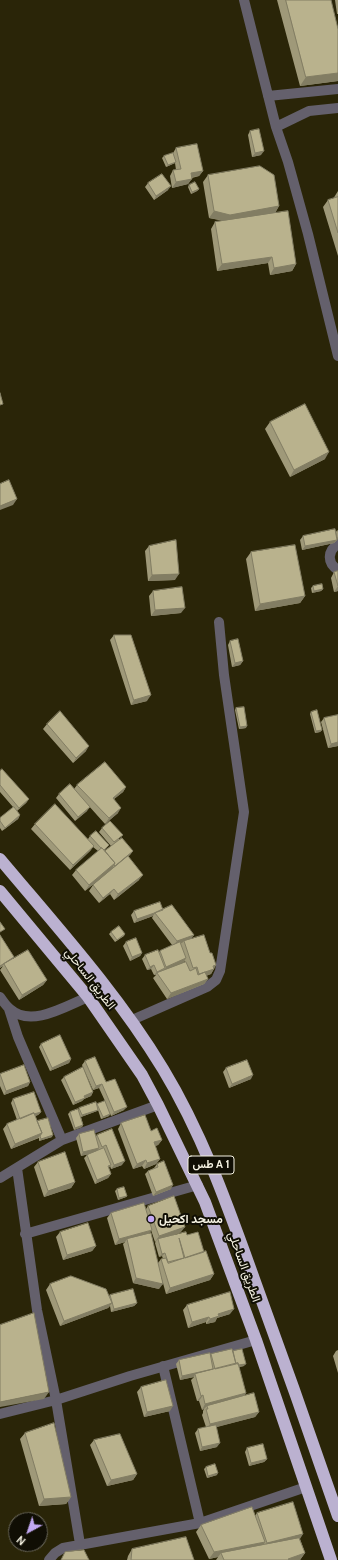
<!DOCTYPE html>
<meta charset="utf-8">
<style>
body{margin:0}
#map{position:relative;width:338px;height:1560px;overflow:hidden;background:#2a2508;font-family:Cabin,sans-serif}
canvas{display:block}
.north{position:absolute;left:8px;top:1512px;width:40px;height:40px;box-sizing:border-box;background:#100e04;border:1px solid #6c695d;border-radius:50%;rotate:220deg;font-size:11px;font-weight:700;line-height:16px;text-align:center;color:#f5f2e2}
.north::after{content:'';display:block;margin:auto;width:14px;height:18px;background:#c2a8f2;clip-path:polygon(50% 0,100% 100%,50% 72%,0 100%)}
</style>
<div id="map">
<canvas width="338" height="1560"></canvas>
<div class="north">N</div>
</div>
<script>
const context = document.querySelector('canvas').getContext('2d');
context.lineJoin = 'round';
function trace(path, color, width, dash) { context.strokeStyle = color; context.lineWidth = width; context.lineCap = dash ? 'butt' : 'round'; context.setLineDash(dash || []); context.stroke(path); }
function paint(path, color) { context.fillStyle = color; context.fill(path, 'evenodd'); }
function drawText(font, color, halo, rows, align = 'center') {
  context.font = font + ' Cabin,Vazirmatn,sans-serif'; context.lineWidth = 4; context.setLineDash([]); context.textBaseline = 'middle'; context.strokeStyle = halo; context.fillStyle = color; for (const [text, x, y, turn = 0] of rows) {
    context.save(); context.translate(x, y); context.rotate((+turn || 0) * Math.PI / 180); context.textAlign = isNaN(turn) ? turn : align; if (halo) context.strokeText(text, 0, 0); context.fillText(text, 0, 0); context.restore();
  }
}
const minor = new Path2D(`
 M244,0L276,127L288,162L308,234L338,356
 M268,96L338,89
 M276,127L309,111L338,108
 M338,544C327,551 327,563 338,570
 M0,997C3,1001 6,1006 10,1009C31,1028 66,1006 88,997
 M9,1009L18,1037L62,1140
 M132,1020L207,987L216,980L220,971L244,812L224,675L219,622
 M17,1168L37,1310L56,1400L80,1544
 M0,1178L62,1140L158,1105
 M25,1234L198,1185
 M163,1366L200,1523
 M0,1414L56,1400L130,1376L256,1340
 M49,1560L55,1553L63,1548L200,1523L306,1487`);
const highway = new Path2D(`
 M0,859C57,927 117,993 163,1069C203,1135 228,1207 254,1279C283,1358 311,1437 338,1516
 M0,891L88,997L142,1075L158,1105L205,1202L256,1340L331,1560`);
const wall = new Path2D(`
 M277,0H331L338,81L300,86Z
 M335,0H338V14H337Z
 M250,131L261,155L252,157L248,135Z
 M176,148L203,171L199,176L192,178L188,184L172,188L170,176L173,170H176L175,163L166,167L162,158L164,156L173,153Z
 M208,175L279,206L275,213L296,264L292,271L270,275L268,263L217,271L211,229L215,222L224,221L209,218L203,182Z
 M148,183L168,190L154,200L145,187Z
 M189,185L199,189L197,191L191,194L188,187Z
 M338,191V256L323,207L328,200L333,199Z
 M270,422L325,459L290,477L265,429Z
 M338,531L337,540L334,543L302,550L300,540L303,536L335,532Z
 M149,546L175,580L148,581L145,551Z
 M251,552L305,596L300,603L255,611L246,559Z
 M338,571V591L334,592L331,578L334,572Z
 M313,586L323,589L321,591L312,593L311,588Z
 M153,591L181,613L151,616L149,596Z
 M114,635L147,701L131,705L110,640Z
 M230,641L243,661L240,665L232,667L228,645Z
 M236,708L246,728L239,729L235,710Z
 M311,712L322,730L320,732L315,733L310,714Z
 M338,715V746L328,748L321,722L324,718Z
 M47,724L86,751L73,763L43,729Z
 M0,771L29,799L26,803L17,811L20,815L18,819L2,831L0,828V818L13,807L0,792Z
 M77,785L126,787L123,792L114,799L118,813L105,824L88,805L87,811L75,821L56,798L59,794L74,789Z
 M35,824L88,839L90,836L109,845L105,850V851L111,846L99,832L102,828L119,839L133,851L128,857L139,880L114,900L110,894L99,903L89,891L93,885L112,869L85,891L72,875L76,870L98,851L93,847L90,851L70,870L31,829Z
 M163,910L194,935L191,938L210,953L216,965L211,974L206,976L208,979L204,984L167,999L153,978L156,975H154L151,969L147,970L142,959L145,955L159,952L160,951L172,945L152,918L153,916L134,923L131,915L134,911ZM185,961V962L164,970L184,962Z
 M111,932L125,934L124,936L115,942L109,934Z
 M0,935L14,957L12,959L47,980L43,985L19,1000L0,970L3,966L0,968Z
 M126,942L142,953L140,956L130,961L123,946Z
 M41,1044L71,1059L69,1063L50,1071L39,1047Z
 M85,1061L106,1082L124,1110L111,1116L109,1111L110,1114L109,1116L101,1119L98,1110L97,1111L81,1117L83,1125L82,1127L74,1130L68,1114L70,1112L78,1110L79,1108L97,1105V1104L105,1101L99,1088L93,1090L82,1065Z
 M226,1068L251,1079L229,1088L223,1072Z
 M0,1074L30,1082L28,1086L4,1095L0,1086Z
 M64,1077L93,1092L91,1096L84,1099L82,1101L73,1105L61,1080Z
 M13,1099L41,1112L38,1115L35,1116L37,1121L52,1137L39,1141V1138L11,1149L3,1129L7,1124L17,1120L11,1103Z
 M121,1123L151,1131L162,1140L158,1145L155,1146L160,1159L156,1164L144,1169L142,1166L133,1169L118,1129Z
 M79,1134L96,1136L97,1135L122,1165L111,1169L110,1166L109,1168L111,1174L108,1178L95,1184L84,1158L87,1155L89,1154L81,1156L76,1138Z
 M38,1162L75,1182L71,1188L44,1197L34,1167Z
 M157,1164L171,1189L153,1196L145,1174L148,1171L154,1168Z
 M117,1189L127,1196L126,1197L118,1200L115,1191Z
 M148,1206L181,1232L172,1236L187,1235L204,1252L214,1274L210,1280L166,1294L161,1276L159,1289L133,1283L123,1244L125,1242L115,1245L107,1218L111,1213L146,1209ZM151,1230L155,1242L156,1241L155,1243L159,1257L162,1256L163,1259H161L158,1263L149,1233Z
 M60,1232L96,1246L92,1251L63,1260L56,1237Z
 M50,1284L109,1296L110,1295L137,1303L134,1306L111,1312L110,1306L108,1308L60,1326L46,1290Z
 M187,1305L230,1314L217,1318L215,1322L206,1324V1322L188,1328L183,1310Z
 M338,1350V1373L333,1356L336,1351Z
 M233,1352L244,1366L239,1367L245,1395L259,1412L255,1417L216,1427L217,1447L200,1451L195,1433L198,1429L206,1427L202,1415L203,1413V1411L204,1409L202,1410L199,1401H197L191,1380L194,1377L180,1380L176,1364L179,1360L210,1356L211,1354Z
 M141,1387L170,1411L144,1417L137,1392Z
 M25,1433L71,1497L66,1504L39,1506L20,1439Z
 M94,1440L137,1474L133,1480L107,1486L90,1445Z
 M247,1448L267,1459L264,1462L249,1466L245,1452Z
 M206,1467L217,1475L207,1478L204,1469Z
 M257,1513L300,1539L305,1553L300,1560H216L218,1557L209,1559L196,1532L201,1525L255,1516Z
 M132,1549L194,1560H127L128,1556Z`);
const shadedWall = new Path2D(`
 M338,73V81L300,86L306,77Z
 M264,151L261,155L252,157L255,153Z
 M176,162L175,163L166,167L168,165Z
 M203,171L199,176L187,178L191,173Z
 M192,179L188,184L172,188L176,182Z
 M171,186L168,190L154,200L156,196Z
 M199,189L197,191L191,194L192,192Z
 M279,206L275,213L226,221L209,218L214,211Z
 M272,257L268,263L217,271L222,264Z
 M296,264L292,271L270,275L274,268Z
 M329,452L325,459L290,477L294,470Z
 M17,499L13,505L0,510V506Z
 M337,538H338V539L334,543L302,550L305,546L336,540Z
 M179,574L175,580L148,581L152,575Z
 M338,586V591L334,592Z
 M323,589L321,591L312,593L314,591Z
 M305,596L300,603L255,611L260,604Z
 M185,608L181,613L151,616L155,610Z
 M243,661L240,665L232,667L235,663Z
 M151,695L147,701L131,705L134,700Z
 M247,726L246,728L239,729L240,727Z
 M322,730L320,732L315,733L316,731Z
 M338,742V746L328,748L331,744Z
 M89,746L86,751L73,763L76,758Z
 M126,787L123,792L109,803L113,798Z
 M29,799L26,803L16,811L19,808Z
 M90,807L87,811L75,821L78,817Z
 M121,808L118,813L105,824L109,818Z
 M20,815L18,819L2,831L5,828Z
 M94,846L90,851L70,870L73,865Z
 M133,851L130,855L113,870L115,866Z
 M115,863L112,869L85,891L89,885Z
 M143,875L139,880L114,900L118,894Z
 M114,889L110,894L99,903L103,898Z
 M163,910L155,913L153,916L134,923L137,919Z
 M194,935L190,940L184,941L182,943L173,946L177,941Z
 M142,953L140,956L130,961L132,957Z
 M14,957L11,961L4,964L0,968V966Z
 M186,958L184,962L157,973L156,975H154L157,972L165,969L166,967Z
 M154,965L151,969L147,970L150,967Z
 M216,965L213,970L214,969L211,974L196,979L199,974Z
 M208,979L204,984L167,999L171,993Z
 M47,980L43,985L19,1000L22,995Z
 M71,1059L69,1063L50,1071L52,1068Z
 M253,1075L251,1079L229,1088L232,1084Z
 M30,1082L28,1086L4,1095L6,1091Z
 M102,1084L99,1088L93,1090L96,1086Z
 M93,1092L91,1096L84,1099L82,1101L73,1105L75,1102L84,1096Z
 M127,1107L124,1110L111,1116L114,1112Z
 M98,1110L97,1111L81,1117L82,1115Z
 M41,1112L38,1115L18,1123L20,1119Z
 M110,1114L109,1116L101,1119L103,1117Z
 M83,1125L82,1127L74,1130L75,1128Z
 M42,1133L38,1138L11,1149L15,1144Z
 M53,1135L52,1137L39,1141L41,1139Z
 M162,1140L158,1145L150,1148L154,1142Z
 M99,1148L96,1152L81,1156L83,1152Z
 M160,1159L156,1164L144,1169L147,1163Z
 M146,1160L142,1166L133,1169L137,1164Z
 M125,1161L122,1165L111,1169L114,1165Z
 M111,1174L108,1178L95,1184L97,1180Z
 M75,1182L71,1188L44,1197L48,1191Z
 M173,1185L171,1189L153,1196L156,1192Z
 M127,1196L126,1197L118,1200L119,1198Z
 M185,1227L181,1232L158,1241V1239L155,1242L159,1236Z
 M152,1230L148,1235L127,1239L125,1242L115,1245L119,1239Z
 M96,1246L92,1251L63,1260L67,1255Z
 M165,1253L162,1256L159,1257L162,1254Z
 M214,1274L210,1280L166,1294L170,1288Z
 M136,1278L163,1284L159,1289L133,1283Z
 M112,1303L108,1308L60,1326L64,1321Z
 M137,1303L134,1306L111,1312L114,1309Z
 M234,1309L230,1314L217,1318L215,1322L206,1324L210,1319L218,1314Z
 M209,1317L206,1322L188,1328L192,1322Z
 M246,1364L244,1366L235,1368L236,1366Z
 M213,1369L211,1373L195,1374L194,1377L180,1380L182,1376Z
 M49,1392L44,1399L0,1407V1402Z
 M246,1393L242,1399L207,1406L204,1409L202,1410L205,1404Z
 M203,1395L199,1401H197L201,1396Z
 M173,1406L170,1411L144,1417L147,1412Z
 M259,1412L255,1417L206,1430L210,1424Z
 M220,1443L217,1447L200,1451L202,1447Z
 M267,1459L264,1462L249,1466L251,1463Z
 M218,1473L217,1475L207,1478L208,1476Z
 M137,1474L133,1480L107,1486L111,1480Z
 M71,1497L66,1504L39,1506L44,1499Z
 M303,1534L300,1539L263,1549L267,1543Z
 M265,1542L261,1549L221,1553L218,1557L209,1559L214,1552Z
 M305,1553L300,1560H287L288,1559Z`);
const building = new Path2D(`
 M286,0H331L338,29V73L306,77Z
 M259,129L264,151L255,153L250,131Z
 M197,144L203,171L191,173L192,179L176,182L173,170L181,169L176,148Z
 M173,153L176,162L168,165L164,156Z
 M260,166L274,175L279,206L230,215L214,211L208,175Z
 M162,174L171,186L156,196L148,183Z
 M195,182L199,189L192,192L189,185Z
 M338,197V233L328,200Z
 M288,211L296,264L274,268L272,257L222,264L215,222Z
 M0,393L3,404L0,405Z
 M305,404L329,452L294,470L270,422Z
 M9,480L17,499L0,506V484Z
 M335,529L337,540L305,546L303,536Z
 M338,531V538H337L336,532Z
 M176,540L179,574L152,575L149,546Z
 M295,545L305,596L260,604L251,552Z
 M338,571V586L334,572Z
 M322,584L323,589L314,591L313,586Z
 M182,587L185,608L155,610L153,591Z
 M114,635H131L151,695L134,700Z
 M238,639L243,661L235,663L230,641Z
 M244,707L247,726L240,727L236,708Z
 M317,710L322,730L316,731L311,712Z
 M60,711L89,746L76,758L47,724Z
 M338,715V742L331,744L324,718Z
 M105,762L126,787L113,798L121,808L109,818L77,785Z
 M2,769L29,799L19,808L0,785V771Z
 M70,784L90,807L78,817L59,794Z
 M55,804L94,846L73,865L35,824Z
 M14,807L20,815L5,828L0,821V818Z
 M110,821L123,835L114,842L102,828Z
 M96,831L109,845L104,850L102,848H101L90,836Z
 M122,838L133,851L115,866L114,865L115,863L105,851Z
 M102,848L115,863L89,885L76,870Z
 M128,856L143,875L118,894L114,889L103,898L93,885Z
 M160,902L163,910L137,919L134,911Z
 M172,905L194,935L177,941L155,913Z
 M0,922L5,929L0,932Z
 M119,926L125,934L117,940L111,932Z
 M0,935L14,957L0,966Z
 M204,935L210,953H212L216,965L213,966L214,969L199,974L197,967L193,968L184,941Z
 M136,938L142,953L132,957L126,942Z
 M180,942L186,958L166,967L160,951Z
 M28,950L47,980L22,995L4,964Z
 M158,950L165,968L157,972L154,965L150,967L145,955Z
 M186,962L190,971L196,968L198,975L205,972L208,979L171,993L157,973Z
 M60,1035L71,1059L52,1068L41,1044Z
 M95,1057L106,1082L115,1079L127,1107L114,1112L102,1084L96,1086L85,1061Z
 M247,1060L253,1075L232,1084L226,1068Z
 M24,1065L30,1082L6,1091L0,1074Z
 M83,1067L93,1092L84,1096L85,1098L75,1102L64,1077Z
 M34,1092L41,1112L34,1114V1113L20,1119L13,1099Z
 M105,1101L110,1114L103,1117L97,1104Z
 M96,1102L98,1110L82,1115L79,1108Z
 M78,1109L83,1125L75,1128L70,1112Z
 M34,1113L42,1133L15,1144L7,1124Z
 M145,1115L151,1131L157,1128L162,1140L154,1142L160,1159L147,1163L146,1160L137,1164L121,1123Z
 M48,1118L53,1135L41,1139L40,1136L42,1133L37,1121Z
 M112,1129L125,1161L114,1165L106,1145L102,1147L97,1135Z
 M94,1130L99,1148L83,1152L79,1134Z
 M104,1148L111,1165L108,1166L111,1174L97,1180L87,1155Z
 M65,1152L75,1182L48,1191L38,1162Z
 M164,1161L173,1185L156,1192L148,1171L158,1167L157,1164Z
 M124,1187L127,1196L119,1198L117,1189Z
 M174,1196L185,1227L159,1236L148,1206Z
 M144,1203L152,1230L119,1239L111,1213Z
 M88,1223L96,1246L67,1255L60,1232Z
 M186,1232L187,1235L198,1232L204,1252L185,1258L179,1238L184,1258L168,1262L165,1253L162,1254L158,1239Z
 M151,1233L163,1284L136,1278L127,1239Z
 M206,1251L214,1274L170,1288L161,1259L166,1258L168,1263Z
 M71,1276L106,1289L112,1303L64,1321L50,1284Z
 M133,1289L137,1303L114,1309L110,1295Z
 M230,1292L234,1309L218,1314L219,1316L210,1319L209,1317L192,1322L187,1305Z
 M34,1313L49,1392L0,1402V1325Z
 M232,1349L236,1364L215,1369L211,1354Z
 M242,1349L246,1364L238,1365V1363L236,1364L233,1351Z
 M210,1353L213,1369L182,1376L179,1360Z
 M238,1363L246,1393L205,1404L203,1395L201,1396L195,1374Z
 M166,1380L173,1406L147,1412L141,1387Z
 M254,1393L259,1412L210,1424L206,1409H208L207,1406Z
 M54,1423L71,1497L44,1499L25,1433Z
 M216,1425L220,1443L202,1447L198,1429Z
 M120,1434L137,1474L111,1480L94,1440Z
 M263,1444L267,1459L251,1463L247,1448Z
 M215,1464L218,1473L208,1476L206,1467Z
 M293,1502L303,1534L267,1543L257,1513Z
 M252,1507L265,1542L214,1552L201,1525Z
 M186,1537L194,1560H131L132,1549Z
 M299,1538L305,1553L288,1559L289,1560H224L221,1553Z
 M84,1550L89,1560H61L65,1552Z`);
const markers = [
 [151,1219,4,"#c2a8f2"]
];
const shields = [
 [211,1165,46]
];
const shieldNames = [
 ["طس A 1",211,1165]
];
const streetNames = [
 ["الطريق الساحلي",90,979,52],
 ["الطريق الساحلي",244,1267,70]
];
const poiNames = [
 ["مسجد اكحيل",159,1219]
];
trace(minor, '#64606c', 10);
trace(highway, '#bbb1d0', 12);
paint(wall, '#9f9979');
paint(shadedWall, '#827d63');
paint(building, '#b9b28d');
trace(building, '#827d63', 1);
for (const [x, y, r, color] of markers) { const dot = new Path2D(); dot.arc(x, y, r, 0, 2 * Math.PI); context.fillStyle = color; context.fill(dot); trace(dot, '#100e04', 1.5); }
for (const [x, y, w] of shields) { const box = new Path2D(); box.roundRect(x - w / 2, y - 9, w, 18, 3); context.fillStyle = '#100e04'; context.fill(box); trace(box, '#f5f2e2', 1); }
drawText('bold 11px', '#f5f2e2', null, shieldNames);
drawText('12px', '#f5f2e2', '#100e04', streetNames);
drawText('bold 12px', '#f5f2e2', '#100e04', poiNames, 'left');
</script>
